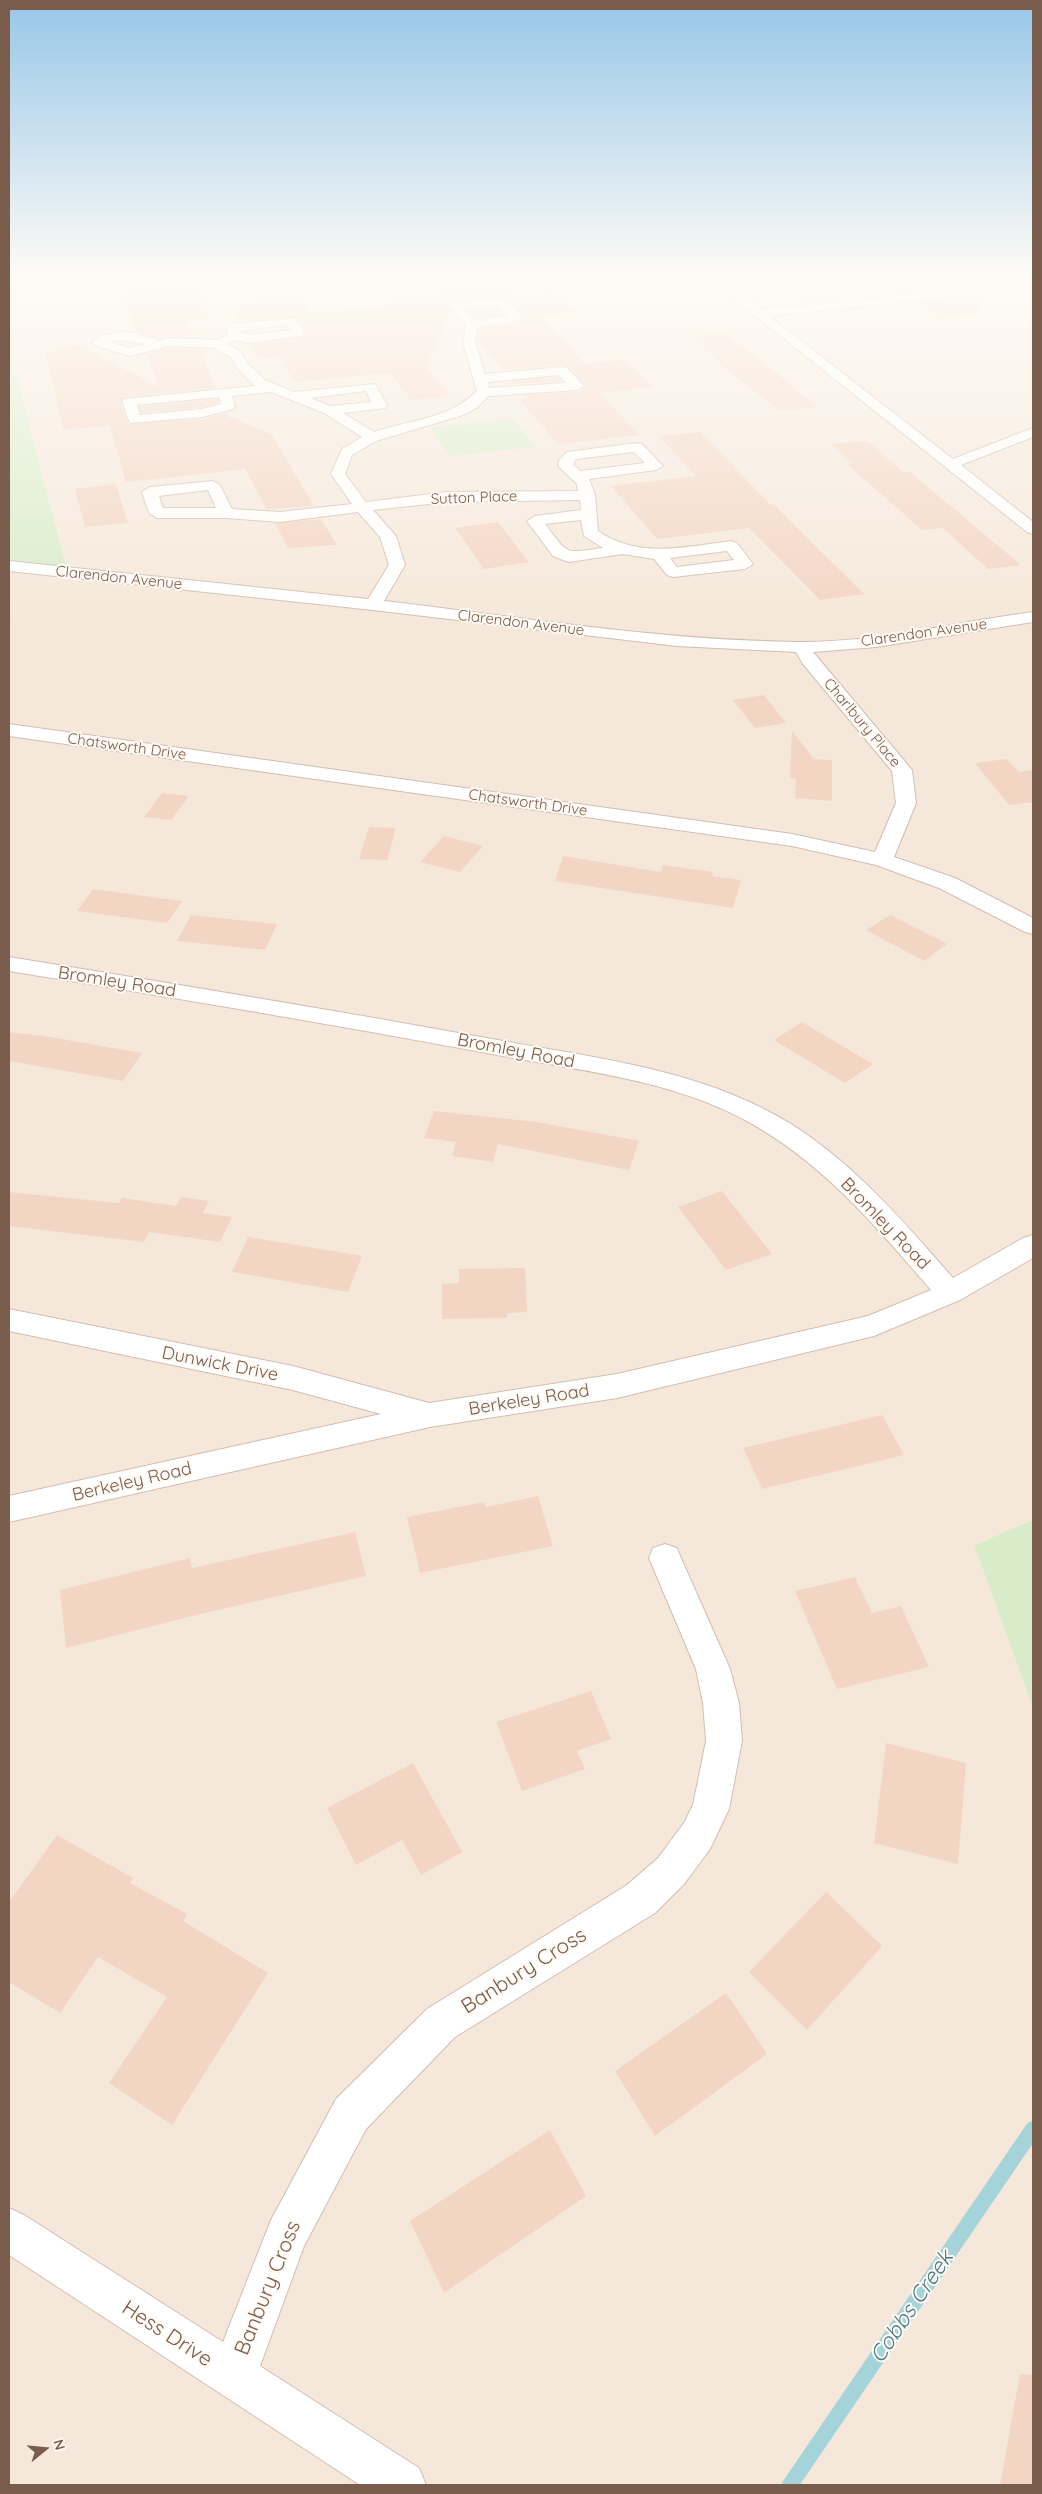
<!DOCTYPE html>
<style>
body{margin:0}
#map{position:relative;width:1042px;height:2494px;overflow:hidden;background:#fdf6ec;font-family:Quicksand,sans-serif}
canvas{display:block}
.frame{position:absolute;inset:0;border:10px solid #7a5c4d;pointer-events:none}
.north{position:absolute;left:20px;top:2424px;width:50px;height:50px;-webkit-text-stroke:4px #fffaf3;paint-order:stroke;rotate:73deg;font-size:14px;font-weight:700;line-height:20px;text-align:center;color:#7a5c4d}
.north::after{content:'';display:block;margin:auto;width:18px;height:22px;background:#7a5c4d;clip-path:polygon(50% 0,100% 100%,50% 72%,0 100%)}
</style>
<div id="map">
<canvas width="1042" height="2494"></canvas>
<div class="frame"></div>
<div class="north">N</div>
</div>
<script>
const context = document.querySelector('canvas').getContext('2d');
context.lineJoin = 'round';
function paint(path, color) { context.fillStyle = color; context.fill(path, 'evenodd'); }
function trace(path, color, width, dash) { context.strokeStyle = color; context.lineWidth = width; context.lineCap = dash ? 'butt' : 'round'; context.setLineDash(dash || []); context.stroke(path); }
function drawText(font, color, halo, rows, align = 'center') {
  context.font = font + ' Quicksand,sans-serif'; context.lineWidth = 4; context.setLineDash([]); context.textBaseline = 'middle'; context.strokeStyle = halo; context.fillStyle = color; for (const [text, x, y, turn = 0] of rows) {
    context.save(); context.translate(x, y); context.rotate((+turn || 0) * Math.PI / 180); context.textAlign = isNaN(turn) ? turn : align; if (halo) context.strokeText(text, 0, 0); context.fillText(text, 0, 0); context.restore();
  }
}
const residential = new Path2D(`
 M9,279H1033V1520L974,1545L1033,1708V2485H9V562L67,568L9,347Z`);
const green = new Path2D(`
 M9,347L67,569L9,562Z
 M513,419L536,447L450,456L430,428Z
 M1033,1520V1708L974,1545Z`);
const stream = new Path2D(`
 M790,2485L1033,2129`);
const building = new Path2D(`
 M116,279H193L211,319L188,321L195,337L169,336L159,339L137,332Z
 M879,279H978V286L901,294Z
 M502,283L513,295L554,291L576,313L542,316L584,364L624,359L653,387L600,393L639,435L558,444L520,400L527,399L524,395L577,392L585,388V385L568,367L562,365L503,370L478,340L480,329L517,324L524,320V317L508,299L496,296L455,300L448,304L452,312L426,366L449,396L411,400L391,373L294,382L280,357L259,359L252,344L302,338L306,332L297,317L239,321L231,306L302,299L311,313L386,307L384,304L444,299L435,288Z
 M979,296L980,314L939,318L916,303Z
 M495,308L503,315L476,318L468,310Z
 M725,333L776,372L816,407L780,411L717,362H720L690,336Z
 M79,345L160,388L146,354L169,348L200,349L215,388L124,397L120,403L128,424L203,419L226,413L228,418L232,417L271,434L314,506L267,509L245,469L126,482L110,425L63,430L46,353Z
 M558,377L562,381L515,384L512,381Z
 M218,399L219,403L202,407L141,413L139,407Z
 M700,432L771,505L773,504L864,594L820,600L749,528L657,539L611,486L696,476L659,436Z
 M867,441L903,472H910L1021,565L988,569L943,528L922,530L847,464H852L831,444Z
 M116,484L128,523L85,527L75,489Z
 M321,519L337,545L288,548L275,523Z
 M498,522L529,562L484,569L455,528Z
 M764,695L786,723L755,728L733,700Z
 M792,731L814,759L832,760V801L795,798L796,779L790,778Z
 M1006,759L1019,772L1033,770V802L1009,805L975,763Z
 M162,793L189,796L171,820L144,817Z
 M369,827L396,828L387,860L359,859Z
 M444,836L483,846L460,872L420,862Z
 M563,856L661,872L663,865L713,872L712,876L741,880L733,908L555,881Z
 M93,889L182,901L167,923L77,911Z
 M191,915L277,924L265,950L177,941Z
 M890,915L947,944L924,961L866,930Z
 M802,1022L873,1064L845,1083L774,1040Z
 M9,1032L44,1036L142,1053L123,1081L9,1061Z
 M434,1111L537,1122L639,1141L629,1170L498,1144L493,1162L452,1156L456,1142L424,1138Z
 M722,1191L772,1254L726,1270L678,1207Z
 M9,1192L119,1203L122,1198L176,1206L181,1197L209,1201L203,1213L232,1217L220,1242L149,1232L144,1242L9,1226Z
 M248,1237L362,1256L348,1292L232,1272Z
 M525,1268L527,1312L507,1313V1318L442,1319V1284L459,1283V1269Z
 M882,1415L904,1455L762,1489L743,1448Z
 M538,1496L553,1546L420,1573L407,1517L484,1502L486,1507Z
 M355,1532L366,1576L200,1614L66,1648L60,1590L190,1558L192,1568Z
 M855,1577L872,1613L901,1606L929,1667L837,1689L795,1591Z
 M591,1691L611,1739L577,1751L585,1769L522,1791L496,1722Z
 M886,1743L966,1763L958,1864L874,1843Z
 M413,1763L462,1852L421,1875L402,1840L356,1865L327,1808Z
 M57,1835L133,1878L130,1883L187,1914L183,1921L268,1973L172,2125L109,2083L167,1997L98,1957L60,2013L9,1982V1902Z
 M826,1892L882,1946L807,2030L749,1972Z
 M726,1993L767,2054L655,2136L615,2071Z
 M550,2130L586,2196L444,2293L410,2221Z
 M1020,2374L1033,2375V2485H1000Z`);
const minor = new Path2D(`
 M709,279H723L761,309L1033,283V289L769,316L953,459L1033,428V437L961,465L1033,522V534L1027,532Z
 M496,298L508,301L523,318L517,322L478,327L475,343L485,374L562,367L567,368L584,386L577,390L488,396L478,407L463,415L376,441L352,455L345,474L366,502L447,492L578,491L577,484L558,466L559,460L567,452L637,443L642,444L663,466L656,470L589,479L595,495L598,531C639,559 685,547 731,541L737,543L753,564L745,569L673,577L667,575L654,559L623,554L569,562L563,560L553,556L527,521L535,516L581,510L580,500L447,502L373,510L396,536L405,565L384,601C522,617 662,641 801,642C879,642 956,622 1033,612V622L876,647L813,652L912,770L916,803L894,857L955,878L1033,918V934L1025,932L939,888L876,865L792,846L9,736V724L792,834L875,852L896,803L892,771L803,664L796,652L677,646L373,610L9,571V561L368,599L389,565L380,537L358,512L280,522L226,518H157L149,513L142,492L150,487L213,481L220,485L232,509L280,512L352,504L331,474L342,449L362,437L324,413L271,392L232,396L235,406L233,409L203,417L130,423L122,402L124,399L255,386L237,368L232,358L215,348L169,346L130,356L94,345L92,342L102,336L121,332L135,333L159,341L169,338L216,340L228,335L226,331L232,324L295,318L304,333L302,336L248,343L237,340L227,344L242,353L247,363L265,380L294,392L375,384L387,405L385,408L343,413L374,432C409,420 450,419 477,391L463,343L466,325L449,306L455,302ZM496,306L508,316L475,320L464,309ZM287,325L290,330L248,335L239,331ZM121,340L145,344L130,348L110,342ZM559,375L566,383L489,388L488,382ZM366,391L371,402L330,406L310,398ZM219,397L221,404L202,409L140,415L137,405ZM634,452L645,463L581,471L573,465L576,459ZM208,490L216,508H163L159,496ZM581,520L584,536L603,548C563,553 570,556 545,524ZM727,551L734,560L677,567L670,558Z
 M9,957C170,983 332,1010 492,1039C582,1056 679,1066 762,1108C839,1146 897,1214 953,1278L1023,1238L1033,1235V1258L960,1300L874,1336L617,1398L430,1427L9,1522V1496L381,1414L293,1390L9,1331V1309L293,1366L429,1403L617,1374L868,1316L931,1290C876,1226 820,1160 745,1120C669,1079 576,1070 492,1054C331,1024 170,997 9,971Z
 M665,1544L677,1548L681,1558L730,1669L739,1703L742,1741L729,1809L710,1849L684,1884L655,1913L455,2037L366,2129L304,2246L260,2366L419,2468L426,2485H360L9,2255V2208L24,2215L223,2342L271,2220L336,2099L427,2009L627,1885L658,1858L684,1823L693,1805L706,1741L703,1703L696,1669L649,1558L653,1548Z`);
const farStreetnames = [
 ["Sutton Place",474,498,-2],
 ["Clarendon Avenue",119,578,6],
 ["Clarendon Avenue",521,623,7],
 ["Clarendon Avenue",924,633,-8],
 ["Charlbury Place",862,723,50],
 ["Chatsworth Drive",127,747,8],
 ["Chatsworth Drive",528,803,8]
];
const streetNames = [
 ["Bromley Road",117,982,9],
 ["Bromley Road",516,1051,11],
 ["Bromley Road",885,1224,46],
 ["Dunwick Drive",220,1364,11],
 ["Berkeley Road",529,1400,-9],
 ["Berkeley Road",132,1482,-13]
];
const nearStreetnames = [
 ["Banbury Cross",524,1971,-32],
 ["Banbury Cross",268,2288,-68],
 ["Hess Drive",167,2334,33]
];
const nearWaternames = [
 ["Cobbs Creek",912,2307,-56]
];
paint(residential, '#f5e8da');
paint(green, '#d8ecc9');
trace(stream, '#a5d3da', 16);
paint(building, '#f3d5c3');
trace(minor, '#d1beb0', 2);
paint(minor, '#fff');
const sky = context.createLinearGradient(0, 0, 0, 628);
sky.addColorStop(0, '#97c7e8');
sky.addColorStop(0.44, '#fefbf6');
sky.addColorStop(1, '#fefbf600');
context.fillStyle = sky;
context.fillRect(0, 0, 1042, 628);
drawText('15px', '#7a5c4d', '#fffaf3', farStreetnames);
drawText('18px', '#7a5c4d', '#fffaf3', streetNames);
drawText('21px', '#7a5c4d', '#fffaf3', nearStreetnames);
drawText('italic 22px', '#437c86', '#fffaf3', nearWaternames);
</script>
